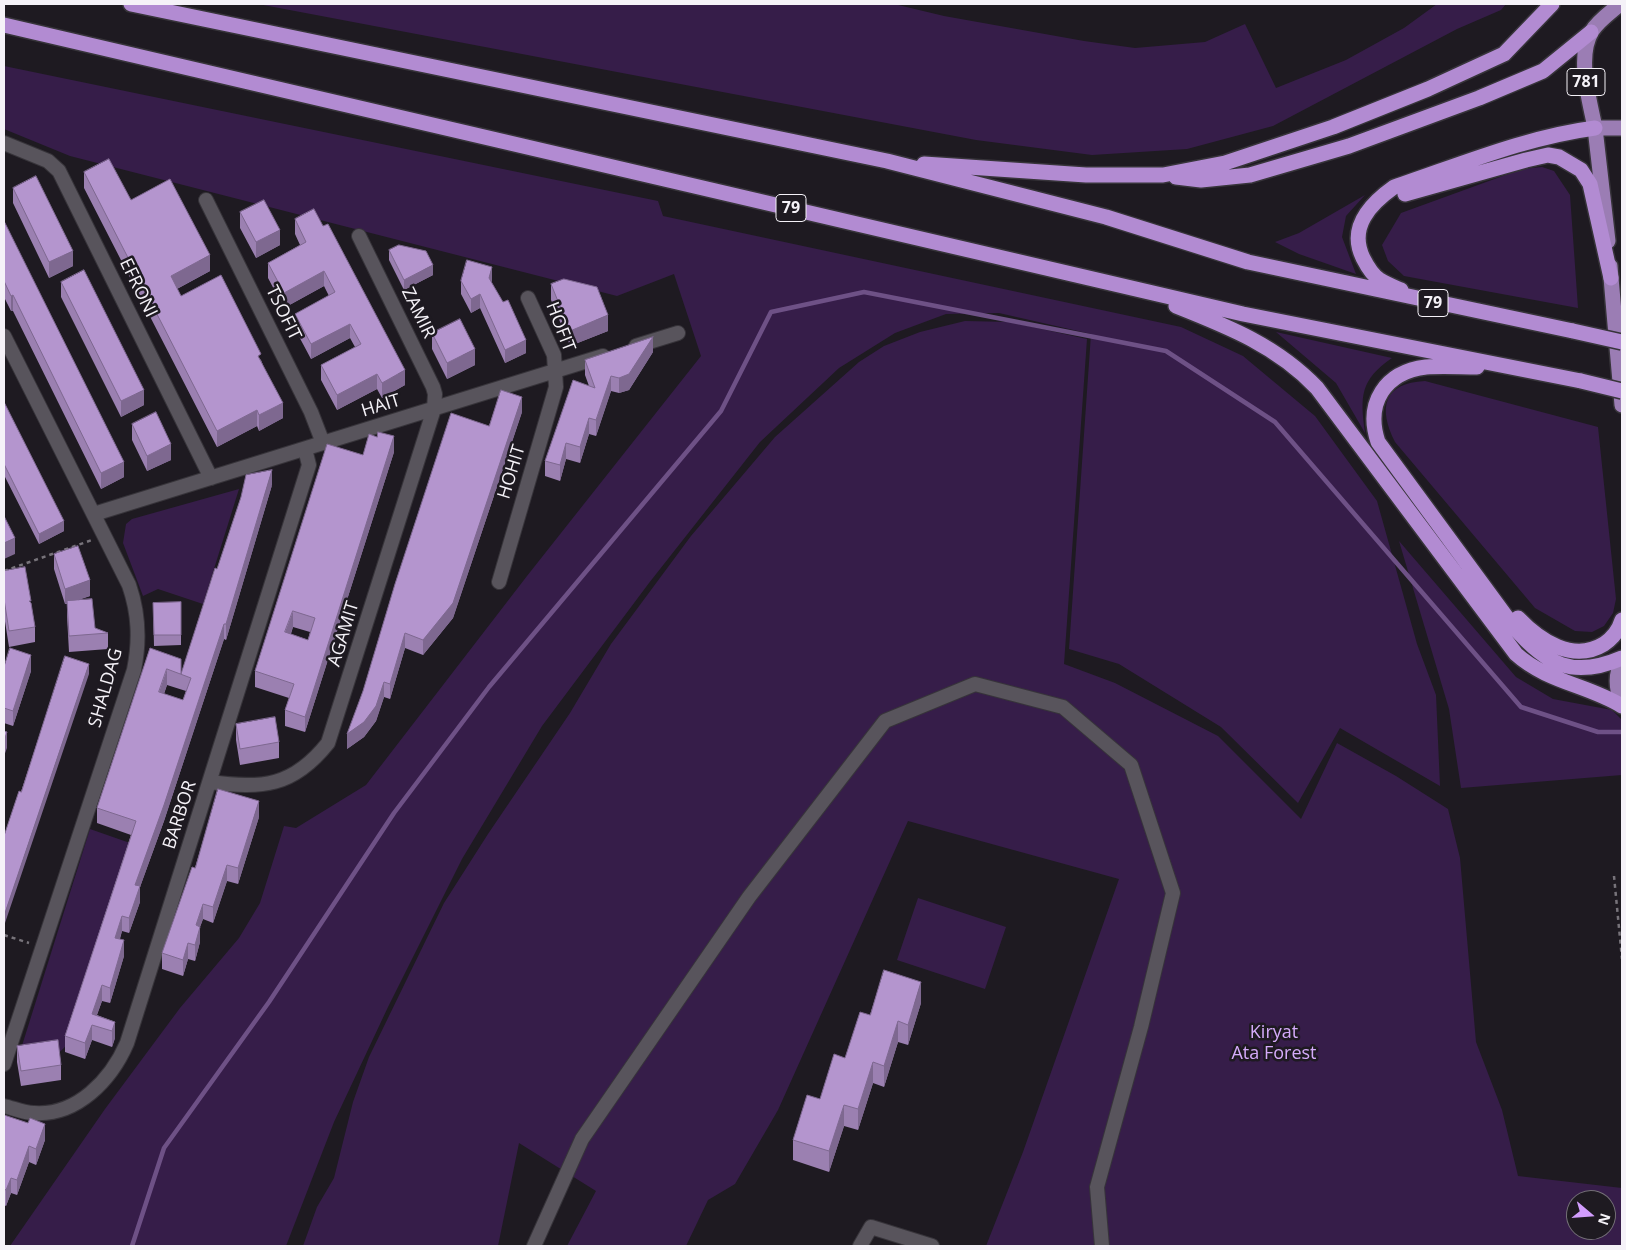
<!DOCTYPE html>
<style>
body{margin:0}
#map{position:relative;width:1626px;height:1250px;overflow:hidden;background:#1e1a21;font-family:"Open Sans",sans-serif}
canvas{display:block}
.frame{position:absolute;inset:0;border:5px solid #f5f2f8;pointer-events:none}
.north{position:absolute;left:1566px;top:1190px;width:50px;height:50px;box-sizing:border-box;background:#1e1a21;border:1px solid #747077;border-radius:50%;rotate:108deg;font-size:14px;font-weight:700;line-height:20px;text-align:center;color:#f5f2f8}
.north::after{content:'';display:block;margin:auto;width:18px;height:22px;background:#d29dfd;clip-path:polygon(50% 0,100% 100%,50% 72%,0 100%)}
</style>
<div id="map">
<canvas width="1626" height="1250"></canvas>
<div class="frame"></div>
<div class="north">N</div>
</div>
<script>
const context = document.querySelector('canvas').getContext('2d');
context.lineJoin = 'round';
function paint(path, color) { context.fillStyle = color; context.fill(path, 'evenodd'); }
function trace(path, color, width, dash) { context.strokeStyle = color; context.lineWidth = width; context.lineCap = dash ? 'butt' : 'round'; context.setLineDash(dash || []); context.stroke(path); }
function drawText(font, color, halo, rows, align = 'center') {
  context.font = font + ' "Open Sans",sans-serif'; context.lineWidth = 5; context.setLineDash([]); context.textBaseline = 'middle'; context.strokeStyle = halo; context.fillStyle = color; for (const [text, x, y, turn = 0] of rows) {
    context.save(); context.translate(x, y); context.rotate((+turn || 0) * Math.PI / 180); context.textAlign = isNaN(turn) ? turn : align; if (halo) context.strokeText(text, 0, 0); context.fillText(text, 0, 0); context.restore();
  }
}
const green = new Path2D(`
 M258,4H894L944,16L1084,41L1135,48L1205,42L1245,24L1276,88L1346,60L1404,28L1437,4H1506L1501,10L1457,29L1273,126L1187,149L1092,155L976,140Z
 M4,66L658,201L663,216L1181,327L1243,356L1315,416L1377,501L1417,644L1436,695L1440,786L1340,728L1298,803L1221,727L1119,664L1069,649L1091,334L999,313L946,314L895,333L839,368L760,442L649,583L542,726L462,859L388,1007L334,1122L286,1246H10L105,1109L180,1008L239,938L260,903L284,826L296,828L366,785L527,576L701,356L674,274L617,296L70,156L4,129Z
 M1542,167L1554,171L1570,195L1578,308L1404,276L1388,261L1382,245L1401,213L1522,169Z
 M1365,195L1346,216L1342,237L1356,274L1299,254L1275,242L1299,233Z
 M965,321L1010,322L1087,339L1064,664L1115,683L1218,736L1301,819L1337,743L1396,776L1448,809L1460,858L1476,1042L1502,1110L1518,1176L1622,1188V1246H986L1023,1152L1119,879L908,821L778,1110L735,1184L708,1200L686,1246H567L596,1191L519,1143L498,1246H303L317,1207L334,1178L353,1102L369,1057L444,903L488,834L570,713L611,644L691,536L775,437L859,362L884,346L920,332ZM1576,1200H1606V1230H1576Z
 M1276,332L1392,358C1360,380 1360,396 1365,433L1336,383Z
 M1425,381L1598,427L1616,599L1613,613L1604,626L1592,632L1575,631L1535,608L1395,442C1378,408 1383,383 1425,381Z
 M239,489L203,604L158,589L143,596L123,543L126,524L132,519Z
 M1399,541L1516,677L1553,699L1612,710L1622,720V775L1461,788L1449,709Z
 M90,829L130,843L70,1040C54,1064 44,1057 20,1052Z
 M918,898L1006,927L985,989L897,960Z`);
const stream = new Path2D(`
 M132,1246L164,1148L269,1002L394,813L489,687L721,411L771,312L864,292L1166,351L1275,422L1521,707L1598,732H1622`);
const path = new Path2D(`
 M4,571L92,540
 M1614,876L1622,959
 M4,935L29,943`);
const minor = new Path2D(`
 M4,143L48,161L59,171L211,478
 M206,200L311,412L323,443
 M4,336L129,585C139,614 140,640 134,670L4,1064
 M636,346L678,333
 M94,514L603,356
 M499,582L556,387L554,355L528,298
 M210,782C262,789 293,787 328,743L434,409L435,394L433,387L359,236
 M4,1106C13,1108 24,1113 34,1113C77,1116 111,1080 127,1043L309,465L305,449
 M534,1246L582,1139L749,897L885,721L975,684L1063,707L1131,765L1173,893L1141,1027L1097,1187L1102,1246
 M860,1246L871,1227L932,1246`);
const primary = new Path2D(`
 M1620,4C1611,12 1598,21 1592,31C1576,57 1590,101 1595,128H1622
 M1595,128L1608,241
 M1610,266L1622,405
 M1622,663C1614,676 1617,691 1622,704`);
const trunk = new Path2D(`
 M131,4L887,161L1106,217L1248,262L1573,331
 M4,25L1243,314L1581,381
 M924,164L1086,175H1163L1225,163L1333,127L1428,89L1504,54L1552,4
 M1176,177L1201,180L1250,175L1349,146L1479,98L1543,71L1591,32
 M1405,194L1526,160L1548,155L1559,157L1581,170L1590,184L1611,278
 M1401,290C1394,287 1386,284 1380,280C1372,275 1367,266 1363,258C1348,227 1370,204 1394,187C1460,165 1526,137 1595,128
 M1176,306C1229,327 1277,346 1317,388L1516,654C1547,682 1588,685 1622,706
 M1477,367C1461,367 1443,366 1426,367C1385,372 1365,403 1378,442L1513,626C1546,665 1573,679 1622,658
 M1518,618C1540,641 1573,663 1604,644C1613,638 1619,630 1622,620`);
const trunkBridge = new Path2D(`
 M1573,331L1622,342
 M1581,381L1622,391`);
const wall = new Path2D(`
 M84,172L131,200L210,271L177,289L181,296L261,360L283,418L259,431L257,426L217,447L84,188Z
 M13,188L73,266L49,278L13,203Z
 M240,212L280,245L256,258L240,228Z
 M295,219L405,385L382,398L377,389L337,410L321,380V365L355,347L350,338L311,359L295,329V314L329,296L324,286L284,308L268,278V263L300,245L295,234Z
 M4,221L124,477L101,489L13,311H11L4,297Z
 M389,250L433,275L404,290L389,260Z
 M492,280L491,282L526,353L505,363L480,308L471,313L461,294V281Z
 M61,282L144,405L121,417L61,297Z
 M551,284L608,331L570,346L551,300Z
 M432,333L475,365L447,379L432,349Z
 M653,352L629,390L619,393L611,391L596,436L589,434L580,463L566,459L560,481L545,476V461L589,386L585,375V360Z
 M4,402L64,531L39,544L4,475Z
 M522,412L453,618L423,655L405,648L390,699L384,697L376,721L364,737L347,749L489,426Z
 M132,424L171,460L147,471L132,440Z
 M394,452L305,732L285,726V710L289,698L255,687V671L363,455ZM293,627L310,632L308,640L291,634Z
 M272,485L226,640L224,639L164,821L140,887V902L129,933L122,931L120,939L124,956L110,1003L102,1001L97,1015L115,1022V1038L112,1047L92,1040L85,1059L65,1052V1036L131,835L97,823V808L150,648L181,674L217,569ZM167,685L186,691L183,700L164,694Z
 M54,554L90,596L78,600L95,628L108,633V649L69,652L67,616V604H65L54,569Z
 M4,571L31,603L35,627V642L9,647L4,615Z
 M181,602V645L154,646L153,603Z
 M4,667L31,671L13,726L4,723Z
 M236,724L279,742V758L240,765L236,740Z
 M259,817L238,884L227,881L213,923L203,919L200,927V942L195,961L188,959L183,976L162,969V953L195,868Z
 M921,1003L908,1045L898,1042L884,1087L873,1083L858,1130L844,1126L829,1172L793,1160V1140L820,1099L845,1058L870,1015Z
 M17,1046L61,1065V1080L21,1086L17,1062Z
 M4,1115L45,1140L36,1165L29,1162L17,1195L11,1193L6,1206L4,1205Z`);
const shadedWall = new Path2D(`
 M280,230V245L256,258V242Z
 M73,251V266L49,278V262Z
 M210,255V271L171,292V276Z
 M433,265V275L404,290V280Z
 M492,267V280L489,291V278Z
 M324,271V286L284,308V293Z
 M480,294V308L471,313V299Z
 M13,295V311H11V296Z
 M608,315V331L570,346V331Z
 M350,324V338L311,359V344Z
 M653,337V352L629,390L619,393V378Z
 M526,340V353L505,363V350Z
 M475,349V365L447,379V363Z
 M405,370V385L382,398V383Z
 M377,374V389L337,410V395Z
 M611,376V391L596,436V420Z
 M144,390V405L121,417V401Z
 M522,397V412L453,618L423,655V640Z
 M283,403V418L259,431V415Z
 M257,410V426L217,447V431Z
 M589,418V434L580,463V447Z
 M394,436V452L305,732V717Z
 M566,443V459L560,481V465Z
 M171,444V460L147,471V456Z
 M124,462V477L101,489V473Z
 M272,470V485L226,640V624Z
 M64,521V531L39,544V534Z
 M15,538V554L4,559V543Z
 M90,580V596L65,604V589Z
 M293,611V627L285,648V632Z
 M224,624V639L164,821L140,887V902L129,933V918L135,885Z
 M405,633V648L390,699V684Z
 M31,655V671L13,726V711Z
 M89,664V674L4,926V916Z
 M167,669V685L159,707V692Z
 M384,682V697L376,721L364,737L347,749V734Z
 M7,732V748L4,756V741Z
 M259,801V817L238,884V868Z
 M227,865V881L213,923V907Z
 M203,904V919L200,927V942L195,961V945L196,925Z
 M122,916V931L115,953V938Z
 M124,940V956L110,1003V988Z
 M188,943V959L183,976V960Z
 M921,982V1003L908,1045V1025Z
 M102,985V1001L93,1025L92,1014Z
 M898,1021V1042L884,1087V1066Z
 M115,1022V1038L112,1047V1031Z
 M92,1025V1040L85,1059V1043Z
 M873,1062V1083L858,1130V1109Z
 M844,1105V1126L829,1172V1151Z
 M45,1124V1140L36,1165V1149Z
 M29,1146V1162L17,1195V1180Z
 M11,1178V1193L6,1206V1190Z`);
const building = new Path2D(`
 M109,159L131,200L170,179L210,255L171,276L181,296L221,275L261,354L258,356L283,403L259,415L257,410L217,431L84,172Z
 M36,176L73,251L49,262L13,188Z
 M264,200L280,230L256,242L240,212Z
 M314,209L323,226L328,224L405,370L382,383L377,374L337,395L321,365L361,344L350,324L311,344L295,314L335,292L324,271L284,293L268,263L306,242L295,219Z
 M4,221L124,462L101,473L13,295L11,296L4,281Z
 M399,245L426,251L433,265L404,280L389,250Z
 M467,260L492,267L489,278L503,302L508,300L526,340L505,350L480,294L471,299L461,281Z
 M84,270L144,390L121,401L61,282Z
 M564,279L597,287L608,315L570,331L551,284Z
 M460,319L475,349L447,363L432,333Z
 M653,337L629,374L619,378L611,376L596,420L589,418L580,447L566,443L560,465L545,461L573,380L595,388L585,360Z
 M501,390L522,397L453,603L423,640L405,633L390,684L384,682L376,706L364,722L347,734L363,691L395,584L451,413L489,426Z
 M4,402L64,521L39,534L4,464Z
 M156,412L171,444L147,456L132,424Z
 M378,432L394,436L305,717L285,710L294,684L255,671L327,444L363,455L369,434L377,437ZM293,611L315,618L308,640L285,632Z
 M272,470L226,624H224L164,805L135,885L140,886L129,918L122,916L115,938L124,940L110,988L102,985L92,1014L115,1022L112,1031L92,1025L85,1043L65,1036L136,821L97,808L150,648L181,659V674L215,568L217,569L241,497L246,475ZM167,669L191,678L183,700L159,692Z
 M4,516L15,538L4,543Z
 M78,546L90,580L65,589L54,554Z
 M25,567L31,601H29L31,603L35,627L9,631L4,599V571Z
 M92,599L95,628L108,633L69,636L67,601Z
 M181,602V635H154L153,603Z
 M10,648L31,655L13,711L4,708V667Z
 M65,656L89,664L4,916V836L19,791L21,792Z
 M275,717L279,742L240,749L236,724Z
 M4,731L7,732L4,741Z
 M218,789L259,801L238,868L227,865L213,907L203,904L196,925L200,927L195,945L188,943L183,960L162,953L192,867L195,868Z
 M884,970L921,982L908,1025L898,1021L884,1066L873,1062L858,1109L844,1105L829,1151L793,1140L807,1095L820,1099L834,1054L845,1058L860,1012L870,1015Z
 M58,1040L61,1065L21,1071L17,1046Z
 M4,1115L28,1123L30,1118L45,1124L36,1149L29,1146L17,1180L11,1178L6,1190L4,1189Z`);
const shields = [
 [1586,82,38],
 [791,208,30],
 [1433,303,30]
];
const shieldNames = [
 ["781",1586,82],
 ["79",791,208],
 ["79",1433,303]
];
const streetNames = [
 ["EFRONI",138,288,64],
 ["TSOFIT",283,313,64],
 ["ZAMIR",418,313,64],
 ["HOFIT",560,327,69],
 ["HAIT",381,406,-17],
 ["HOHIT",512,472,-73],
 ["AGAMIT",344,634,-73],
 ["SHALDAG",106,688,-74],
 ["BARBOR",180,815,-72]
];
const parkNames = [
 ["Kiryat",1274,1033],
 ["Ata Forest",1274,1054]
];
paint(green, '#361d49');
trace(stream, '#6e5186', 4.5);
trace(minor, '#37343a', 16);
trace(primary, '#37343a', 18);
trace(trunk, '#37343a', 18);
trace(path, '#77737a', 2.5, [4, 4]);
trace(minor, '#58545c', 14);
trace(primary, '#9b7db4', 15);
trace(trunk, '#b28bd2', 15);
trace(trunkBridge, '#37343a', 18, []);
trace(trunkBridge, '#b28bd2', 15);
paint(wall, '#9b80b1');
paint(shadedWall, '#7e6890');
paint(building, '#b495ce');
trace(building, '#7e6890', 1);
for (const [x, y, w] of shields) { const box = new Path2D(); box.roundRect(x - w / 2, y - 13.5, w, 27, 4); context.fillStyle = '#1e1a21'; context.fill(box); trace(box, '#f5f2f8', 1); }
drawText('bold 16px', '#f5f2f8', null, shieldNames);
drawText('18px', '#f5f2f8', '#1e1a21', streetNames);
drawText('18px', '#d5abfa', '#1e1a21', parkNames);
</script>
